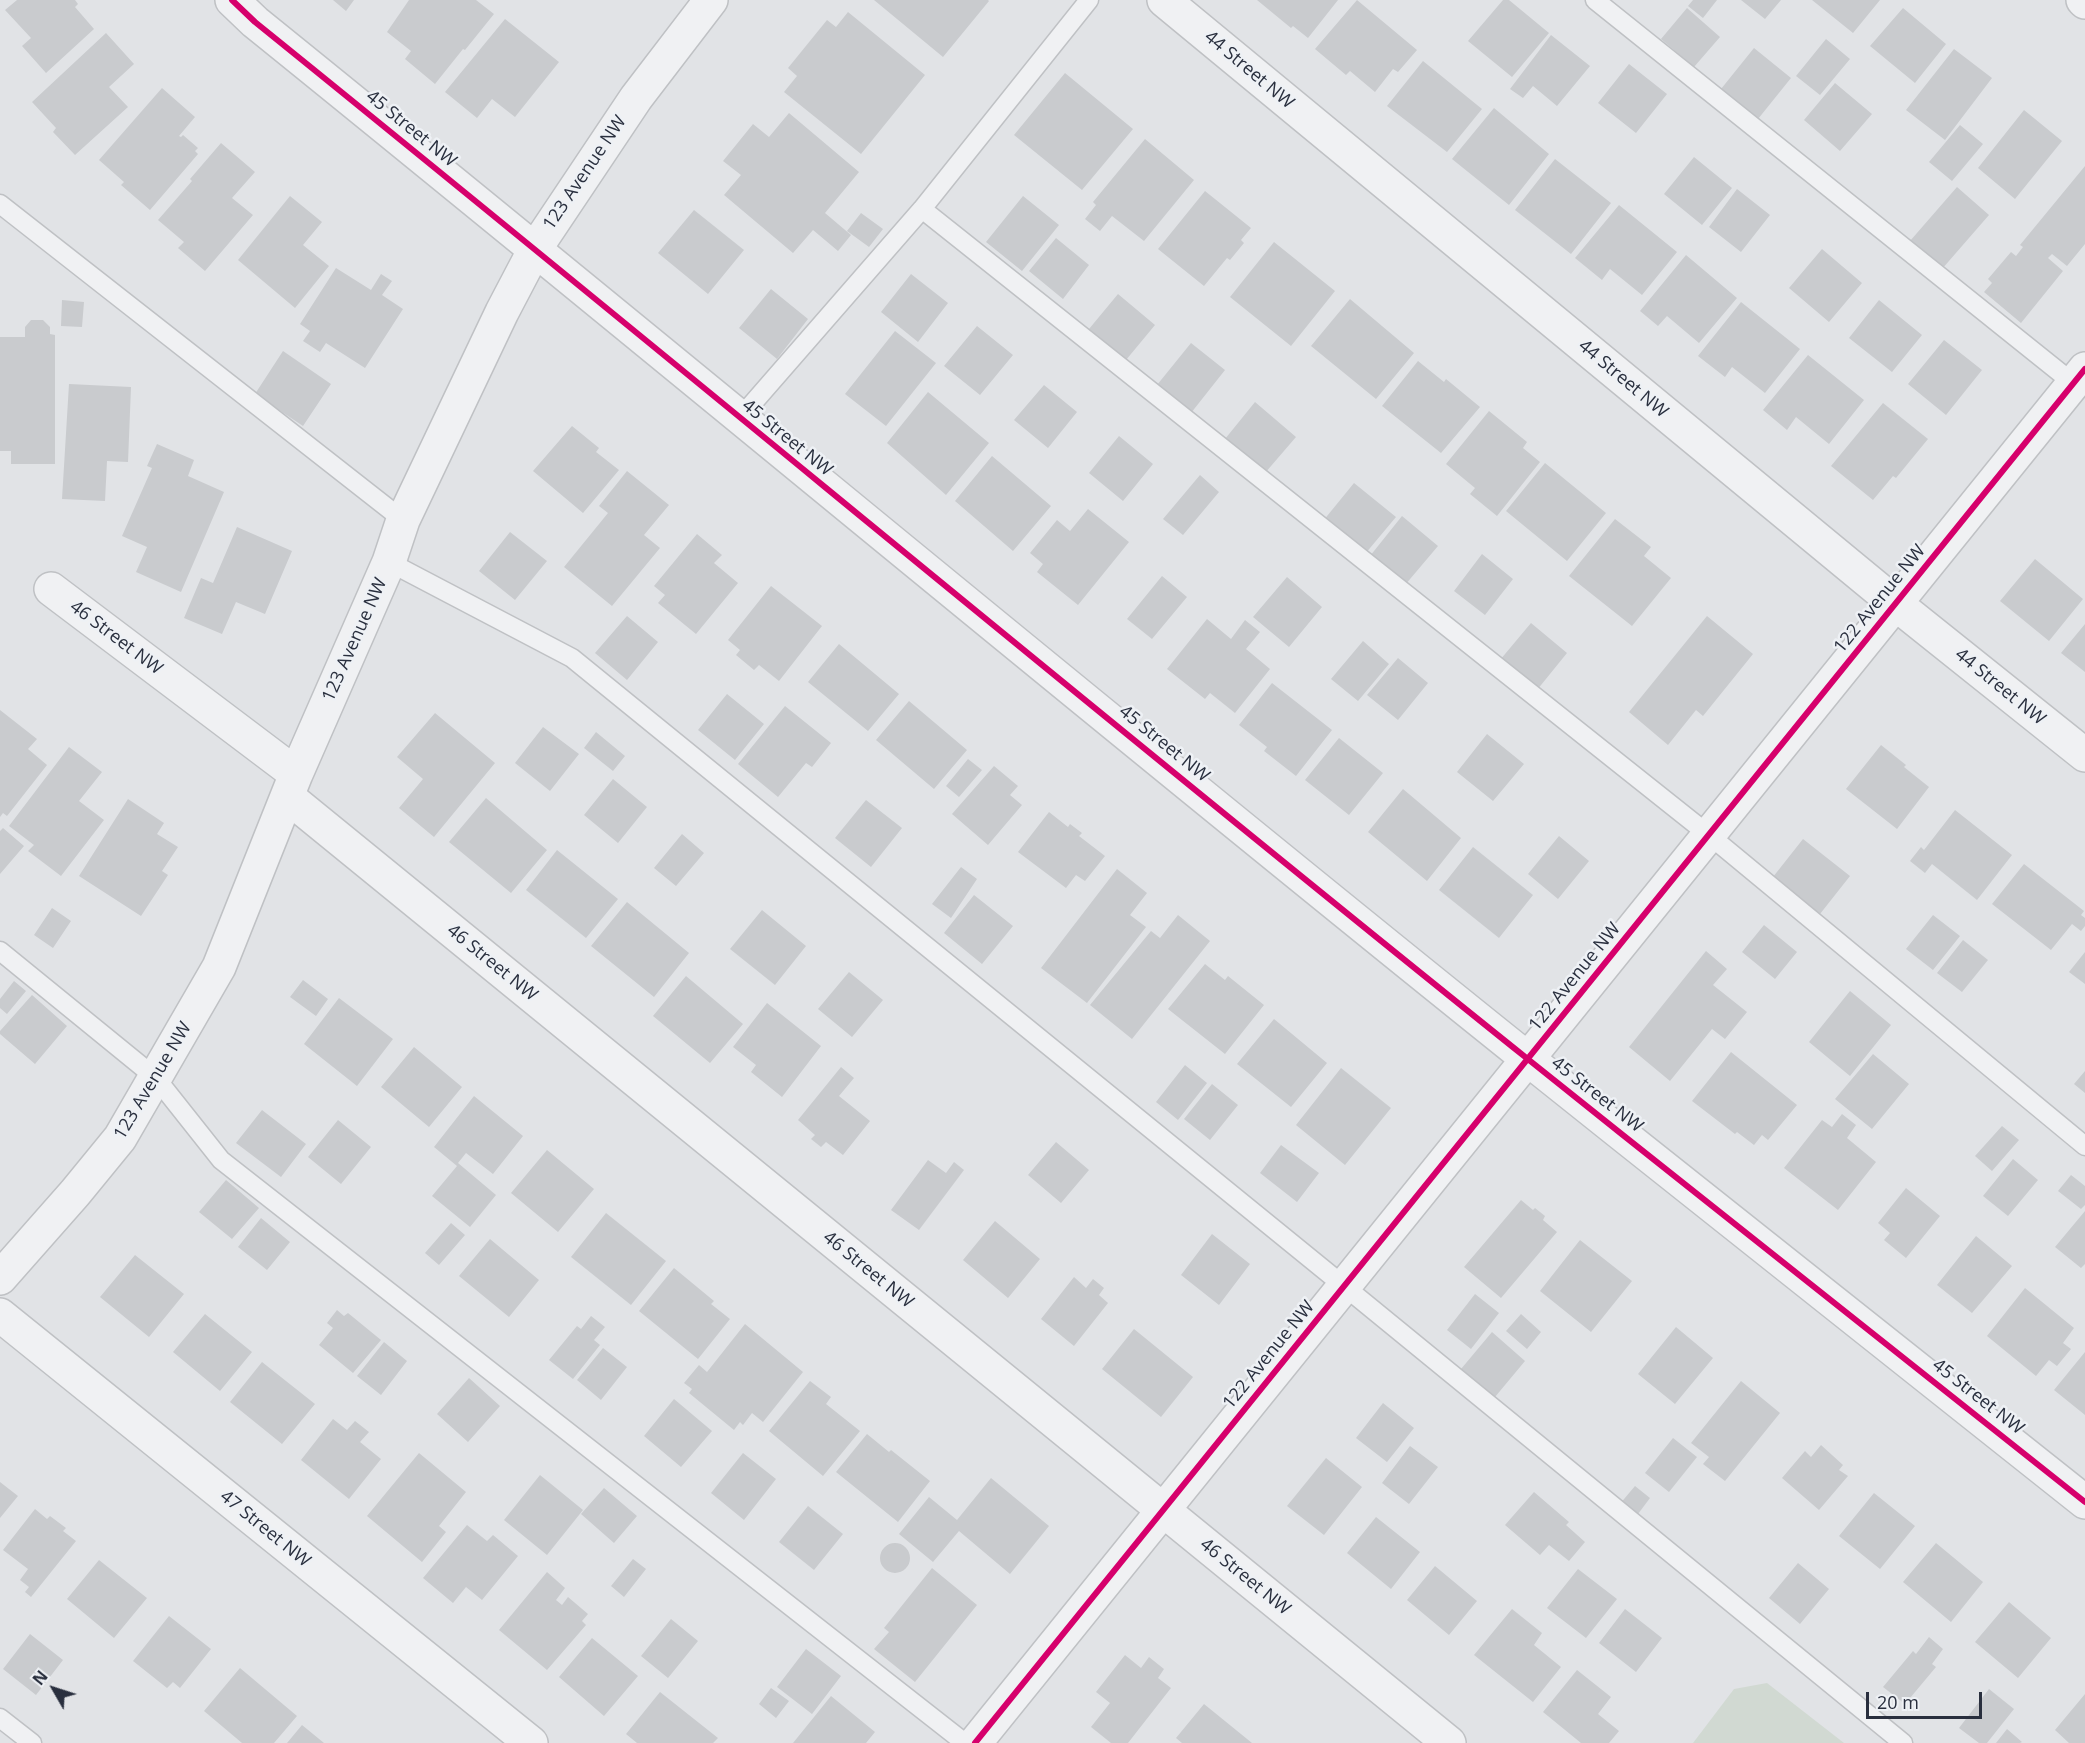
<!DOCTYPE html>
<style>
body{margin:0}
#map{position:relative;width:2085px;height:1743px;overflow:hidden;background:#e1e3e6;font-family:"Open Sans",sans-serif}
canvas{display:block}
.north{position:absolute;left:24px;top:1659px;width:60px;height:60px;-webkit-text-stroke:4px #eef1f5;paint-order:stroke;rotate:309deg;font-size:16px;font-weight:700;line-height:24px;text-align:center;color:#292f3e}
.north::after{content:'';display:block;margin:auto;width:21px;height:27px;background:#292f3e;clip-path:polygon(50% 0,100% 100%,50% 72%,0 100%)}
.scale{position:absolute;left:1866px;top:1692px;width:116px;height:27px;box-sizing:border-box;border:3px solid #292f3e;border-top:0;padding-left:8px;font-size:18px;line-height:21px;white-space:nowrap;color:#292f3e;-webkit-text-stroke:4px #eef1f5;paint-order:stroke}
</style>
<div id="map">
<canvas width="2085" height="1743"></canvas>
<div class="north">N</div>
<div class="scale">20 m</div>
</div>
<script>
const context = document.querySelector('canvas').getContext('2d');
context.lineJoin = 'round';
function paint(path, color) { context.fillStyle = color; context.fill(path, 'evenodd'); }
function trace(path, color, width, dash) { context.strokeStyle = color; context.lineWidth = width; context.lineCap = dash ? 'butt' : 'round'; context.setLineDash(dash || []); context.stroke(path); }
function drawText(font, color, halo, rows, align = 'center') {
  context.font = font + ' "Open Sans",sans-serif'; context.lineWidth = 5; context.setLineDash([]); context.textBaseline = 'middle'; context.strokeStyle = halo; context.fillStyle = color; for (const [text, x, y, turn = 0] of rows) {
    context.save(); context.translate(x, y); context.rotate((+turn || 0) * Math.PI / 180); context.textAlign = isNaN(turn) ? turn : align; if (halo) context.strokeText(text, 0, 0); context.fillText(text, 0, 0); context.restore();
  }
}
const green = new Path2D(`
 M1767,1683L1844,1743H1693L1734,1689Z`);
const building = new Path2D(`
 M17,0H75L78,4L75,7L94,29L46,73L22,46L31,38L5,10Z
 M333,0H354L346,11Z
 M409,0H476L494,14L465,50L463,49L435,84L405,59L411,51L387,32Z
 M874,0H988L989,1L943,57Z
 M1257,0H1338L1308,38L1293,26L1291,28Z
 M1357,0L1417,50L1398,72L1393,69L1375,92L1350,71L1346,75L1315,49Z
 M1503,0H1509L1549,33L1512,77L1468,41Z
 M1693,0H1717L1703,18L1688,6Z
 M1741,0H1781L1765,19Z
 M1812,0H1880L1853,33Z
 M1687,8L1720,37L1694,67L1661,39Z
 M1903,8L1946,44L1915,83L1870,46Z
 M848,12L925,75L861,154L784,92L797,76L788,68L827,20L836,27Z
 M505,19L559,62L515,117L492,99L477,118L445,92Z
 M106,33L134,64L109,87L128,107L75,155L53,132L56,128L32,102Z
 M1551,35L1590,66L1557,106L1533,86L1523,98L1510,89Z
 M1826,39L1850,59L1820,95L1796,76Z
 M1754,48L1791,78L1758,119L1721,89Z
 M1954,49L1992,78L1945,140L1906,110Z
 M1423,61L1482,109L1447,152L1387,106Z
 M1629,64L1667,94L1636,133L1598,103Z
 M1065,73L1133,129L1082,190L1014,135Z
 M1835,83L1872,114L1840,151L1804,120Z
 M162,88L195,117L179,136L181,137L183,135L198,148L195,151L198,154L150,210L121,185L124,182L99,160Z
 M1494,108L1549,154L1509,205L1452,159Z
 M2024,110L2062,141L2015,199L1978,168Z
 M789,113L859,172L825,213L851,235L838,251L813,230L793,253L724,195L741,175L723,161L753,124L769,137Z
 M1960,125L1983,144L1952,181L1929,162Z
 M1145,139L1194,180L1144,241L1112,216L1100,231L1085,219L1096,205L1093,202Z
 M221,143L255,172L232,198L253,215L205,271L178,248L184,242L158,220L192,181L190,179Z
 M1694,157L1732,188L1702,225L1664,194Z
 M1555,159L1611,203L1571,254L1515,210Z
 M2085,166V244L2067,266L2052,254L2048,258L2063,271L2021,323L1984,292L1992,283L1988,279L2011,252L2016,256L2023,247L2020,245Z
 M1957,187L1989,215L1942,269L1910,241Z
 M1737,189L1770,215L1741,252L1709,227Z
 M1205,191L1251,228L1241,240L1244,243L1230,260L1227,258L1204,286L1158,249Z
 M290,196L322,222L303,245L329,266L295,308L238,260Z
 M1023,196L1059,225L1022,271L986,242Z
 M1619,205L1677,252L1642,295L1610,269L1602,280L1575,258Z
 M694,210L744,250L708,294L658,253Z
 M861,213L883,229L869,247L847,231Z
 M1056,238L1089,265L1063,299L1029,271Z
 M1274,242L1335,291L1291,346L1230,297Z
 M1822,249L1862,283L1829,322L1789,288Z
 M1686,255L1737,298L1699,343L1667,316L1658,326L1640,311Z
 M336,268L371,290L381,274L392,281L382,295L403,309L365,368L326,343L320,352L303,341L310,331L300,324Z
 M911,274L948,303L918,342L881,312Z
 M771,289L808,319L777,359L739,328Z
 M1118,294L1155,325L1126,360L1089,329Z
 M1350,299L1414,353L1376,399L1311,346Z
 M62,300L84,302L82,327L61,326Z
 M1879,300L1922,335L1892,372L1849,338Z
 M1741,302L1800,349L1765,393L1732,367L1725,377L1698,356Z
 M31,320H43L50,327V334L55,335V464H11V451H0V337H25V327Z
 M977,326L1013,355L980,395L944,366Z
 M895,331L936,363L886,426L845,394Z
 M1944,340L1982,370L1946,415L1908,384Z
 M1191,343L1225,370L1191,413L1157,385Z
 M283,351L331,384L303,426L255,394Z
 M1808,355L1864,400L1829,444L1796,417L1787,430L1763,410Z
 M1418,361L1444,382L1446,379L1480,407L1441,453L1382,406Z
 M69,384L131,387L128,462L107,461L105,501L62,499Z
 M1044,385L1077,412L1048,448L1014,420Z
 M928,392L989,443L946,495L887,443Z
 M1255,402L1296,437L1265,473L1225,439Z
 M1883,403L1928,439L1896,478L1893,476L1873,500L1831,466Z
 M1489,411L1527,442L1523,448L1540,462L1497,516L1470,494L1475,488L1446,464Z
 M572,426L599,448L596,452L619,470L583,513L533,471Z
 M1119,436L1153,464L1123,501L1089,473Z
 M157,444L194,460L188,476L224,492L181,592L136,572L147,547L122,536L152,468L147,466Z
 M992,456L1051,506L1013,551L955,501Z
 M1545,463L1606,513L1567,561L1506,511Z
 M627,471L669,505L644,535L660,548L612,606L564,567L608,513L599,506Z
 M1200,475L1219,492L1183,535L1163,519Z
 M1354,483L1396,517L1365,554L1323,521Z
 M1088,509L1129,542L1078,605L1037,572L1043,564L1030,553L1057,520L1070,531Z
 M1402,516L1438,546L1405,585L1370,556Z
 M1615,519L1651,547L1644,556L1671,578L1632,626L1569,576Z
 M237,527L292,551L265,614L236,602L222,634L184,618L201,578L213,583Z
 M510,532L547,561L515,600L479,571Z
 M697,534L722,555L714,563L738,583L696,634L658,603L665,595L654,586Z
 M1482,554L1513,579L1485,615L1454,591Z
 M2035,559L2083,599L2049,641L2000,601Z
 M1162,576L1187,597L1152,639L1127,619Z
 M1287,577L1322,607L1289,647L1253,617Z
 M771,586L822,626L779,681L759,665L754,670L736,655L740,650L728,640Z
 M627,616L658,642L627,680L595,653Z
 M1707,616L1753,654L1703,716L1696,710L1668,745L1629,712Z
 M1207,619L1231,639L1245,620L1260,632L1246,649L1270,669L1235,713L1210,693L1205,699L1167,669Z
 M1531,623L1567,653L1537,690L1500,660Z
 M2085,624V672L2061,653Z
 M1363,641L1389,664L1358,701L1331,679Z
 M839,644L899,694L868,731L808,682Z
 M1398,658L1428,683L1398,720L1367,695Z
 M1272,683L1332,730L1296,776L1264,751L1267,747L1239,725Z
 M727,694L764,724L735,760L698,730Z
 M909,701L967,750L934,789L876,740Z
 M785,706L831,743L812,767L806,763L778,797L738,764Z
 M0,710L37,739L28,749L47,765L7,816L3,813L0,817Z
 M435,713L495,763L434,837L399,808L423,779L397,757Z
 M543,727L579,754L550,791L515,763Z
 M596,732L625,756L613,771L584,748Z
 M1487,734L1524,764L1493,801L1457,772Z
 M1339,738L1383,773L1349,815L1305,780Z
 M1881,745L1906,765L1904,767L1929,787L1897,829L1846,789Z
 M69,747L102,772L79,801L104,820L61,876L28,851L34,845L9,826Z
 M968,759L982,770L959,797L946,786Z
 M994,766L1018,786L1010,795L1022,805L988,845L952,814Z
 M613,779L647,807L618,843L584,815Z
 M1403,789L1461,838L1427,881L1368,832Z
 M486,798L547,850L511,893L449,842Z
 M128,799L164,823L157,834L178,847L162,871L168,875L141,916L79,876Z
 M866,800L902,828L871,867L835,838Z
 M1955,810L2012,855L1977,900L1932,864L1925,873L1910,861L1921,847L1924,850Z
 M1049,812L1068,827L1070,824L1082,833L1079,836L1105,856L1085,881L1076,875L1066,888L1018,852Z
 M3,828L24,846L0,874V831Z
 M682,834L704,853L676,886L654,868Z
 M1559,836L1589,861L1558,899L1528,874Z
 M1803,839L1850,876L1820,914L1773,877Z
 M1473,847L1533,895L1499,938L1439,890Z
 M557,850L618,899L586,938L526,890Z
 M2024,864L2084,911L2081,915L2085,918V926L2081,931L2072,924L2051,950L1992,904Z
 M961,867L977,879L951,918L932,904Z
 M1117,869L1147,893L1130,915L1146,927L1087,1003L1041,968Z
 M974,895L1013,926L982,964L944,933Z
 M627,902L689,953L654,997L591,946Z
 M52,908L71,921L53,948L34,935Z
 M762,910L806,946L775,985L730,949Z
 M1178,915L1210,941L1132,1039L1090,1005L1151,931L1160,938Z
 M1933,915L1960,936L1933,970L1906,949Z
 M1764,925L1797,952L1775,979L1742,952Z
 M1963,940L1988,960L1962,992L1937,973Z
 M1706,951L1727,969L1713,985L1747,1012L1725,1039L1712,1029L1670,1081L1629,1047Z
 M2085,952V984L2069,972Z
 M1205,964L1225,980L1228,976L1264,1005L1225,1054L1168,1009Z
 M849,972L883,1000L852,1037L818,1009Z
 M686,976L743,1024L710,1063L653,1016Z
 M303,980L328,999L316,1016L290,997Z
 M14,981L26,991L7,1014L0,1008V999Z
 M1850,991L1891,1025L1850,1076L1809,1042Z
 M32,995L67,1026L35,1064L0,1034V1031Z
 M339,998L393,1039L357,1086L304,1044Z
 M767,1003L821,1046L782,1097L751,1072L756,1065L733,1047Z
 M1274,1019L1327,1063L1291,1107L1237,1064Z
 M414,1047L462,1087L429,1127L381,1087Z
 M1731,1052L1797,1105L1768,1140L1762,1135L1754,1145L1737,1132L1735,1134L1692,1101Z
 M1873,1054L1909,1084L1872,1129L1835,1099Z
 M1185,1065L1207,1083L1178,1120L1156,1102Z
 M841,1067L854,1078L839,1096L870,1121L843,1155L826,1142L821,1147L811,1139L815,1135L798,1120Z
 M1341,1068L1391,1108L1345,1165L1296,1125Z
 M2085,1071V1093L2074,1084Z
 M1212,1084L1238,1105L1210,1140L1184,1119Z
 M474,1096L523,1136L493,1174L466,1153L458,1163L496,1195L470,1227L432,1196L457,1166L434,1147Z
 M262,1110L306,1144L281,1177L236,1143Z
 M1842,1114L1856,1125L1847,1138L1876,1162L1838,1210L1784,1168L1822,1120L1832,1127Z
 M338,1120L371,1147L341,1184L308,1157Z
 M2002,1126L2019,1140L1992,1171L1975,1156Z
 M1056,1142L1089,1170L1061,1203L1028,1175Z
 M1281,1145L1319,1173L1297,1202L1260,1173Z
 M547,1150L594,1189L558,1232L511,1193Z
 M2013,1159L2038,1180L2008,1216L1983,1196Z
 M928,1160L946,1173L954,1162L964,1170L919,1230L891,1210Z
 M2071,1175L2085,1186V1205L2081,1209L2058,1191Z
 M226,1180L259,1208L232,1239L199,1212Z
 M1906,1188L1940,1216L1906,1258L1884,1240L1890,1233L1878,1223Z
 M1521,1200L1533,1210L1535,1208L1545,1216L1543,1220L1557,1232L1501,1298L1464,1267Z
 M2085,1211V1264L2081,1268L2055,1247Z
 M606,1213L666,1261L631,1305L571,1257Z
 M261,1218L290,1242L267,1270L238,1247Z
 M995,1221L1040,1259L1008,1298L963,1260Z
 M451,1223L465,1235L439,1265L425,1253Z
 M1212,1234L1250,1264L1219,1305L1181,1275Z
 M1976,1236L2012,1266L1972,1313L1937,1285Z
 M490,1239L539,1280L509,1317L459,1276Z
 M1580,1240L1632,1281L1591,1332L1540,1291Z
 M135,1255L184,1294L149,1337L100,1297Z
 M674,1268L714,1301L711,1304L730,1319L698,1359L639,1311Z
 M1074,1277L1086,1288L1093,1279L1104,1288L1099,1295L1108,1303L1074,1346L1041,1319Z
 M2025,1288L2074,1328L2063,1343L2071,1349L2057,1366L2049,1360L2036,1376L1987,1336Z
 M1475,1294L1499,1313L1471,1349L1447,1330Z
 M337,1310L344,1316L348,1313L381,1340L353,1373L319,1345L333,1328L327,1323Z
 M205,1314L252,1352L220,1391L173,1352Z
 M1521,1314L1541,1332L1527,1349L1506,1331Z
 M591,1316L605,1327L594,1340L600,1345L573,1379L549,1360L577,1326L581,1329Z
 M745,1324L803,1372L763,1422L752,1413L743,1425L740,1422L734,1430L689,1393L692,1389L684,1383L699,1365L707,1372Z
 M1676,1327L1713,1358L1675,1404L1638,1374Z
 M1134,1329L1193,1377L1161,1417L1102,1369Z
 M1492,1332L1525,1361L1495,1397L1461,1369Z
 M384,1342L407,1361L381,1395L357,1376Z
 M603,1348L627,1367L601,1400L577,1380Z
 M2085,1352V1415L2054,1390Z
 M262,1362L315,1404L282,1444L230,1402Z
 M469,1378L500,1406L468,1442L437,1414Z
 M810,1381L831,1397L826,1404L860,1431L823,1476L769,1431Z
 M1741,1381L1780,1413L1725,1481L1703,1464L1709,1457L1691,1443Z
 M674,1399L712,1431L681,1467L644,1436Z
 M1383,1403L1414,1428L1387,1462L1356,1438Z
 M333,1419L347,1430L355,1421L369,1432L360,1442L381,1459L349,1499L301,1460Z
 M867,1434L889,1452L891,1450L930,1481L898,1522L836,1472Z
 M1673,1438L1697,1457L1669,1492L1645,1473Z
 M1821,1445L1843,1465L1839,1470L1848,1476L1819,1510L1782,1478L1805,1451L1811,1457Z
 M1410,1446L1438,1467L1409,1504L1382,1483Z
 M419,1453L466,1492L439,1526L446,1532L422,1562L367,1516Z
 M743,1453L776,1479L744,1520L711,1493Z
 M1326,1458L1362,1487L1324,1535L1287,1506Z
 M540,1475L583,1510L547,1555L504,1520Z
 M991,1478L1049,1526L1010,1574L959,1531L933,1562L899,1534L929,1497L957,1520Z
 M0,1482L18,1496L0,1518Z
 M1635,1486L1650,1498L1635,1518L1619,1505Z
 M604,1488L637,1516L614,1543L581,1514Z
 M1534,1492L1569,1522L1566,1525L1585,1542L1569,1561L1549,1545L1540,1555L1505,1525Z
 M1874,1493L1915,1526L1880,1569L1839,1536Z
 M808,1506L843,1534L814,1570L779,1542Z
 M35,1509L47,1519L50,1516L66,1528L63,1531L76,1541L31,1597L25,1592L29,1587L20,1580L28,1569L3,1550Z
 M1376,1517L1420,1552L1391,1589L1347,1553Z
 M467,1525L487,1541L493,1535L518,1556L482,1600L466,1587L453,1603L423,1578Z
 M1936,1543L1983,1582L1951,1622L1903,1582Z
 M880 1558a15 15 0 1 1 30 0a15 15 0 1 1-30 0Z
 M633,1559L646,1569L624,1597L611,1586Z
 M99,1560L147,1598L114,1638L67,1599Z
 M1798,1563L1829,1589L1800,1624L1769,1598Z
 M1435,1566L1477,1601L1449,1635L1407,1600Z
 M932,1568L977,1605L915,1682L874,1649L889,1632L884,1628Z
 M1578,1569L1617,1599L1586,1638L1547,1608Z
 M547,1572L565,1588L556,1600L562,1605L568,1597L588,1614L582,1621L586,1625L547,1670L499,1630Z
 M2009,1602L2051,1638L2018,1678L1975,1642Z
 M1512,1609L1542,1633L1534,1645L1561,1667L1533,1702L1474,1655Z
 M1625,1609L1662,1638L1636,1672L1599,1643Z
 M169,1616L211,1649L180,1688L173,1682L167,1688L133,1661Z
 M671,1619L698,1641L668,1678L641,1656Z
 M30,1634L63,1660L36,1695L3,1669Z
 M1929,1637L1943,1649L1932,1664L1936,1667L1905,1704L1883,1687L1913,1651L1916,1654Z
 M592,1638L638,1676L604,1716L559,1677Z
 M806,1649L841,1676L812,1714L777,1687Z
 M1125,1655L1141,1668L1149,1657L1164,1669L1158,1678L1171,1688L1128,1743H1111L1091,1727L1110,1703L1096,1692Z
 M240,1668L297,1716L274,1743H242L204,1711Z
 M1577,1670L1611,1697L1598,1714L1619,1731L1609,1743H1581L1543,1712Z
 M771,1688L789,1701L776,1718L759,1704Z
 M1989,1689L2014,1709L1987,1743H1979L1959,1728Z
 M660,1692L718,1738L713,1743H637L626,1734Z
 M2085,1694V1743H2069L2055,1730Z
 M831,1696L875,1732L866,1743H793Z
 M1204,1704L1252,1743H1182L1176,1738Z
 M302,1725L324,1743H287Z
 M2007,1729L2022,1742L2020,1743H1996Z`);
const lane = new Path2D(`
 M1595,0L2078,387
 M0,204L403,520
 M922,209L1709,835L2085,1146
 M739,419L922,209L1089,0
 M389,562L572,658L1344,1286L1903,1743
 M0,951L156,1078L221,1160L965,1743
 M0,1718L32,1743`);
const street = new Path2D(`
 M232,0L255,22C681,366 1102,718 1529,1060C1714,1208 1900,1355 2085,1502
 M1164,0L1896,604L2085,755
 M2083,0L2085,2
 M51,589L296,774
 M288,797L1449,1743
 M0,1278L75,1193L120,1138L219,967L296,774L389,562L403,520L502,312L535,249L636,98L711,0
 M0,1315L531,1743
 M975,1743L2085,369`);
const cycleway = new Path2D(`
 M232,0L255,22C681,366 1102,718 1529,1060C1714,1208 1900,1355 2085,1502
 M975,1743L2085,369`);
const streetNames = [
 ["44 Street NW",1249,70,40],
 ["45 Street NW",411,129,39],
 ["123 Avenue NW",585,173,-56],
 ["44 Street NW",1623,379,40],
 ["45 Street NW",787,438,39],
 ["122 Avenue NW",1880,599,-51],
 ["46 Street NW",116,638,37],
 ["123 Avenue NW",355,640,-66],
 ["44 Street NW",2000,687,39],
 ["45 Street NW",1164,744,39],
 ["46 Street NW",492,963,39],
 ["122 Avenue NW",1575,977,-51],
 ["123 Avenue NW",153,1081,-59],
 ["45 Street NW",1597,1095,38],
 ["46 Street NW",868,1270,39],
 ["122 Avenue NW",1269,1355,-51],
 ["45 Street NW",1978,1397,38],
 ["47 Street NW",265,1529,39],
 ["46 Street NW",1245,1577,39]
];
paint(green, '#d1d9d2');
paint(building, '#c9cbce');
trace(lane, '#bfc1c4', 21);
trace(street, '#bfc1c4', 36);
trace(lane, '#f0f1f3', 18);
trace(street, '#f0f1f3', 33);
trace(cycleway, '#d6006c', 6);
drawText('18px', '#292f3e', '#eef1f5', streetNames);
</script>
